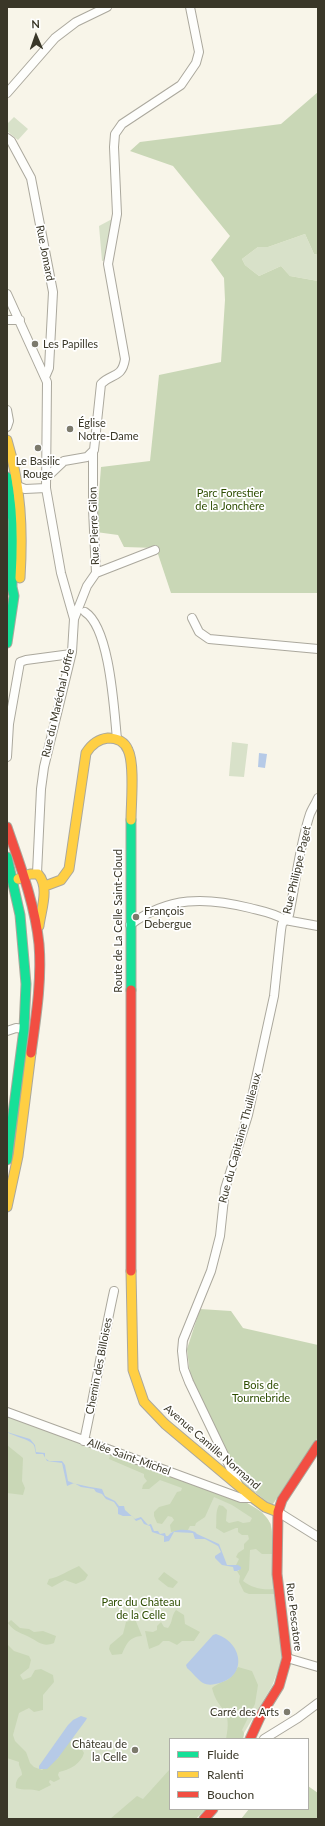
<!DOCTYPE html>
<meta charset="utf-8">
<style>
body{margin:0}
#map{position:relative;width:325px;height:1826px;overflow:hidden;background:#f8f5e9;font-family:Lato,sans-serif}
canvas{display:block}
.frame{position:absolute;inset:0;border:8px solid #3a3728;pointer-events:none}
.legend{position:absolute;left:169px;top:1738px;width:140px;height:72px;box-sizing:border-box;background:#fff;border:1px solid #b0afa9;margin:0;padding:5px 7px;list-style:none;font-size:12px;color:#3a3728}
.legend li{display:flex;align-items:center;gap:8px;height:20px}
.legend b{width:20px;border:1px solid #b0afa9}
.north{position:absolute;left:16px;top:16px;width:40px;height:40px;-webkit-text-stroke:3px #fff;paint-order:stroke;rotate:358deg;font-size:11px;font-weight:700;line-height:16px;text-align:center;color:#3a3728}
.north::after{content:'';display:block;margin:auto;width:14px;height:18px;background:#3a3728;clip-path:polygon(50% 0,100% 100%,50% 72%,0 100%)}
</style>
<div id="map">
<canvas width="325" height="1826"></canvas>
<div class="frame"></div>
<ul class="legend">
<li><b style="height:5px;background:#16e098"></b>Fluide</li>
<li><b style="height:5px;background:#ffcf43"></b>Ralenti</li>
<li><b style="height:5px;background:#f24e42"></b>Bouchon</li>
</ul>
<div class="north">N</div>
</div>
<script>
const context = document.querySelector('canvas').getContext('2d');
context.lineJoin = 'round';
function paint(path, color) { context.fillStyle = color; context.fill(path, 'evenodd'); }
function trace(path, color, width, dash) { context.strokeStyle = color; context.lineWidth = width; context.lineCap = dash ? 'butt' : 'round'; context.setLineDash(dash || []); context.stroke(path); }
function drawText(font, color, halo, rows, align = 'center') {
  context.font = font + ' Lato,sans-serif'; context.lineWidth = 3.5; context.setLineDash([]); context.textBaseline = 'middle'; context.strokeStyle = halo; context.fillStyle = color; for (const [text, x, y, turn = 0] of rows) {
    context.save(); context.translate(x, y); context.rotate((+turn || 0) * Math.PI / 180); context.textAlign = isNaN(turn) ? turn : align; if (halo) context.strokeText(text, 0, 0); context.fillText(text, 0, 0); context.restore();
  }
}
const green = new Path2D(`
 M14,117L28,129L18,140L7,131V124Z
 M114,218L106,260L102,261L99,226Z
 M305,234L314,254L318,255V281L290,276L281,266L259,276L245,265L242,259L258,247H268Z
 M232,742L248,744L244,777L229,776Z
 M7,1415L247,1503L262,1512L271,1524L273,1542L272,1575L283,1657L272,1686L244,1733L243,1739H170V1809H205L196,1819H7Z`);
const forest = new Path2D(`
 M318,92V255L314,254L305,234L268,247H258L242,259L245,265L259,276L281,266L290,276L318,281V593H171L156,548L124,547L118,535L96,532L101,467L150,461L159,375L221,362L225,300L224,278L211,260L230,236L173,166L130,151L140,142L281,124Z
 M200,1309L231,1311L243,1328L318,1345V1437L273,1504L271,1505L241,1481L190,1375L187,1349Z
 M7,1445L23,1458L22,1481L25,1488L23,1495L7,1493Z
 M111,1453L247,1503C275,1519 272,1524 272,1554H262L256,1549L250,1550L249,1570L243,1581C252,1588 262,1590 273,1589L274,1594H249L244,1592L239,1582L240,1576L237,1571H239L238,1565H236L239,1559L236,1557L238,1553L244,1549V1544L249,1539L248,1535H242L238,1532V1528H236L224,1533L216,1528C217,1520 215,1512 219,1505L223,1506L227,1510L226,1521L229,1523L238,1521L243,1523L250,1522L252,1518L232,1505L214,1497L205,1517L196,1523L195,1526H190L188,1530L171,1532L170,1525L174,1520L172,1517L168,1516L162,1524L157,1523L154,1516V1512L159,1507L170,1504L177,1492L181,1491L182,1488L160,1480L149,1489H142L143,1485L147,1481L144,1477V1474L109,1459Z
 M79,1566L88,1575L85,1580L76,1584L65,1580L52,1587L47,1584L49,1579C60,1577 69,1570 79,1566Z
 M164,1572L178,1582L173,1588L168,1587L158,1579Z
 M176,1610L184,1615L185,1624L200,1632L194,1641H182L177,1645L169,1641H163L159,1645L149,1649L145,1631L153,1632L157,1630V1626L161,1622L164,1627L168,1628C173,1622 171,1616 176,1610Z
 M135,1619L142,1636C129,1637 127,1643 122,1654L112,1655L109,1649L110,1645L123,1634L126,1622Z
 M11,1620L20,1628L29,1629L34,1632L43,1631L56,1636L54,1643C44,1647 40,1643 31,1638C22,1633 14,1632 8,1623Z
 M7,1644L14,1651L29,1656L31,1660L29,1668L20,1675L23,1680L31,1677L35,1670L41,1669L53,1675L54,1682L43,1695V1710L34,1712L29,1708L19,1713L13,1735L15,1741L26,1752L30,1763L34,1767L42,1770L58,1758L69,1741L81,1748L84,1753C81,1764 69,1770 59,1772L58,1775L60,1779L54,1782L50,1780L49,1782L51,1785L39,1791C31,1788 24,1791 16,1788C15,1783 17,1778 22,1775C22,1769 18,1766 19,1762L7,1758Z
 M238,1667L252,1671L258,1685L255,1704L242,1730L244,1733L243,1739H226C233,1706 218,1713 212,1688C225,1678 228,1685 238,1667Z
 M170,1769V1809H205L196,1819H110L137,1796L143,1799Z
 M308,1786L318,1793V1819H241L249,1809H308Z`);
const water = new Path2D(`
 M259,753L267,754L265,768L258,767Z
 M7,1432L30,1439L35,1445L36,1452L45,1453V1458L49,1461H62L65,1465L68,1481C77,1485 91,1487 102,1489L105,1496L115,1501L119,1506H124L125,1510L135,1519L141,1517L148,1525L151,1524L154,1531H158L160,1534L165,1533L166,1536H168C174,1528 187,1529 195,1532L197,1534L219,1544L227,1565H238L241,1567V1569L237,1571H234L233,1567L222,1565L215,1558V1556L221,1552L218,1546L205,1539H195L193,1533L174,1532L169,1541L164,1542V1536L152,1532L150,1526L144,1524L141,1519L136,1521L132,1516H123L118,1514V1508L114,1502L106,1499L102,1494L96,1492L94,1489L81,1487L74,1483L67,1486L62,1463L47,1461L43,1454H36C35,1451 35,1446 33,1444C28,1439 13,1436 7,1432Z
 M216,1634C244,1643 248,1679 215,1684C211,1685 207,1685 203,1683C198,1680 192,1672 187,1668L186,1665L213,1635Z
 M81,1716L87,1718L86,1720L58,1758L47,1769H39V1766L68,1725L73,1720Z`);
const street = new Path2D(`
 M7,93L55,38L76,22L107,7
 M7,138L11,141L31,178L53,292L49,368L46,375
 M7,294L47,382L46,488L61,573L74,619L72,652L44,767L41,789L37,873
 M7,320H20
 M7,410L9,421L7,427
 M46,478L64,461L87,457L94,450L101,384C111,373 122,379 125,359L108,264L117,214L114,147L115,134L122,124L181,85L196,63L199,52L190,7
 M20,487L25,489L46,488
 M96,573L155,550
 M85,612C110,628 114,710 117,739
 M192,618L199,632L209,639L318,649
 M74,619L87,586L96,573L93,509V453
 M7,757L9,724L20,662L26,660L71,654
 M285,920L318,926
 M130,925C168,896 206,897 250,908C262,911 275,913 285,920
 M7,1031L16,1028L24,1029
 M7,1412L241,1498H253
 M84,1441C95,1391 103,1341 114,1291
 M238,1484L189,1382L184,1369L182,1351L183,1340L211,1271L220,1236L225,1189L248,1115L274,996L281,930L282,924L289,915C296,882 299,847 310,814C312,809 316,803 318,798
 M278,1512L318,1537
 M287,1658L318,1667
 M264,1739L298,1718L318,1703`);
const fast = new Path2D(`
 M7,477L13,521L12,587L14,596L7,643
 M131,820V990
 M7,857L20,915L26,984L24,1029L7,1160`);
const slow = new Path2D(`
 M7,440C21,486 23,530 20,578
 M18,879L30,874H38C50,887 41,910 39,926
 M45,886L61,880L69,869L86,753C91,745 98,739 108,738C117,738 125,742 128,750C135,764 131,803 131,820
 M7,1207L18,1156L31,1053
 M131,1271L133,1370L144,1402L165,1424L253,1498L265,1507L278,1512`);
const jam = new Path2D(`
 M7,827C20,865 35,904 39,944C42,980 36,1017 31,1053
 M131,990V1271
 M250,1739L261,1715L279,1686L287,1658L277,1574L278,1512L282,1500L318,1445
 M204,1819L213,1809`);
const markers = [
 [35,344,4,"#7c7a6c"],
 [70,429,4,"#7c7a6c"],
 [38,448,4,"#7c7a6c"],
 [136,917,4,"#7c7a6c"],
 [287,1712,4,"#7c7a6c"],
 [135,1750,4,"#7c7a6c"]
];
const streetNames = [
 ["Rue Jomard",45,253,79],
 ["Rue Pierre Gilon",94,526,-92],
 ["Rue du Maréchal Joffre",58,703,-77],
 ["Rue Philippe Paget",297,870,-77],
 ["Route de La Celle Saint-Cloud",118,921,-90],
 ["Rue du Capitaine Thuilleaux",240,1138,-75],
 ["Chemin des Billoises",99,1366,-79],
 ["Avenue Camille Normand",212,1447,41],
 ["Allée Saint-Michel",129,1457,20],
 ["Rue Pescatore",294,1617,83]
];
const poiNames = [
 ["Les Papilles",43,344],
 ["Église",78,423],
 ["Notre-Dame",78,436],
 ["Le Basilic",38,461,"center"],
 ["Rouge",38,474,"center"],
 ["François",144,911],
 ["Debergue",144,924],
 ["Carré des Arts",279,1712,"right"],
 ["Château de",127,1744,"right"],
 ["la Celle",127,1757,"right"]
];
const parkNames = [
 ["Parc Forestier",230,493],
 ["de la Jonchère",230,506],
 ["Bois de",261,1385],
 ["Tournebride",261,1398],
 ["Parc du Château",141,1602],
 ["de la Celle",141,1615]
];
paint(green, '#d8e1c9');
paint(forest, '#c9d7b6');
paint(water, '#b6cae7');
trace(street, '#aba89d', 10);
trace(fast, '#aba89d', 11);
trace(slow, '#aba89d', 11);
trace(jam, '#aba89d', 11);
trace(street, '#fefefc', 8);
trace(fast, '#16e098', 9);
trace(slow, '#ffcf43', 9);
trace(jam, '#f24e42', 9);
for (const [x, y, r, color] of markers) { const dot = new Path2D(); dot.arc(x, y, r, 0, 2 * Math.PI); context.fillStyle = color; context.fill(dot); trace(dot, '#fff', 1.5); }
drawText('11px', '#3a3728', '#fff', streetNames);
drawText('11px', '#3a3728', '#fff', poiNames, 'left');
drawText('11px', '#2d4d01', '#fff', parkNames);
</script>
